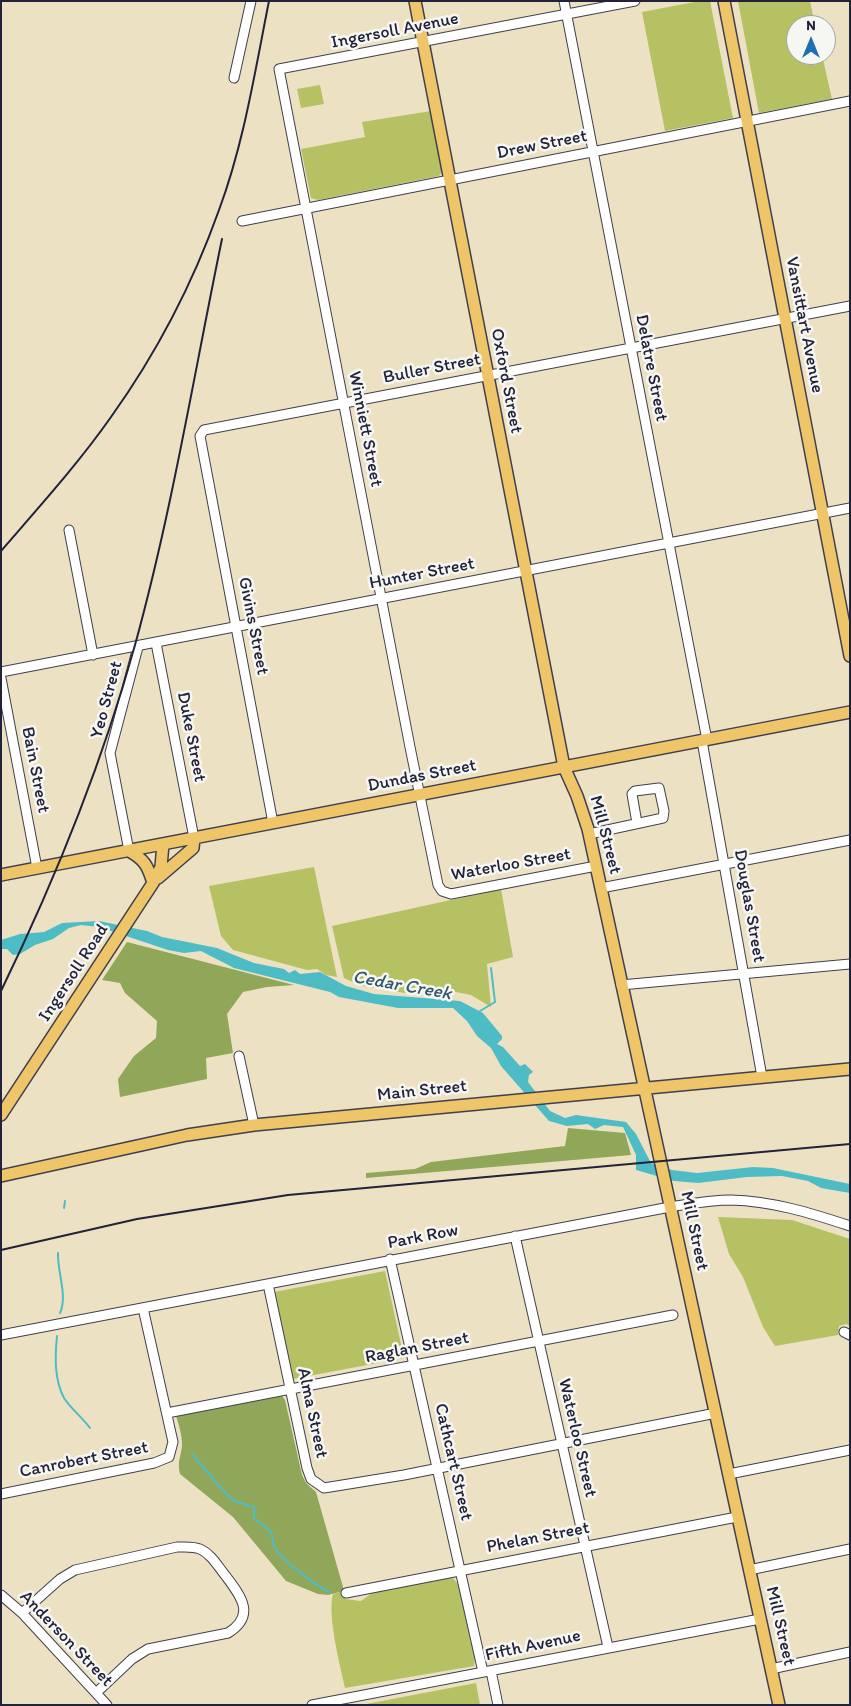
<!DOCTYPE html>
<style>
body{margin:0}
#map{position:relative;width:851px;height:1706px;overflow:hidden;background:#ece2c3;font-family:Itim,sans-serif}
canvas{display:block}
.frame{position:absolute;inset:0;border:2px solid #22223b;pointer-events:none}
.north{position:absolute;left:786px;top:15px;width:50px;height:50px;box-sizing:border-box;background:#f6f6f2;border:1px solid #a1a1a9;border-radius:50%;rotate:0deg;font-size:14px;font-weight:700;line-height:20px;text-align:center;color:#22223b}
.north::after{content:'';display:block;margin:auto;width:18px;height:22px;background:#1f6fb2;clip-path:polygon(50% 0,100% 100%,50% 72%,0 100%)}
</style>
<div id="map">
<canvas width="851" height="1706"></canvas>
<div class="frame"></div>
<div class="north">N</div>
</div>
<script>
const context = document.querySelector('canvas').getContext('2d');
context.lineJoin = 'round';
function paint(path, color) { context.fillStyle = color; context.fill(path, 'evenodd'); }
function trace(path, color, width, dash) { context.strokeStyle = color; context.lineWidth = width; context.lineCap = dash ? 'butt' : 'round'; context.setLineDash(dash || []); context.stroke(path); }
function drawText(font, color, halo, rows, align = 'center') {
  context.font = font + ' Itim,sans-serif'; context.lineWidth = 5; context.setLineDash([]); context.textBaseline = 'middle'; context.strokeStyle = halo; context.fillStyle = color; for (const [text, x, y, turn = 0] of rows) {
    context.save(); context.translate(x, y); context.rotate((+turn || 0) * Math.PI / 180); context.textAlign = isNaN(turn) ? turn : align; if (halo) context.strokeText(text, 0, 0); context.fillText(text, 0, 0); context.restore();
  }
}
const green = new Path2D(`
 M700,1H710L733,118L665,131L642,12Z
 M738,1H810L815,25H796V55H822L832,99L759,113Z
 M320,85L324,104L301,108L297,89Z
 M431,111L441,165L442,171L439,176L318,200L311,198L301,149L365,137L362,122Z
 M314,867L337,977L326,975L317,969L307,970L233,950L221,936L209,886Z
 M501,889L513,957L487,964L491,1007L471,995L456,992L405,993L362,986L344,978L332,926Z
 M718,1217L792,1220L850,1239V1326L846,1324L839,1326L838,1335L775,1346L763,1327L743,1277L729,1254Z
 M385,1271L404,1358L293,1379L274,1292Z
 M446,1578H453L458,1584L475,1658L474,1666L345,1688C340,1665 327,1615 333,1594L343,1591L345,1599L361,1601L372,1593Z
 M476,1683L480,1705H361Z`);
const forest = new Path2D(`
 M127,942L294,985L267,987L243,992L227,1014L233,1053L206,1058L207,1079L120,1097L118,1079L134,1056L156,1038L157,1021L125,993L120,983L102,980Z
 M568,1128L625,1133L631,1155L366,1178V1173L415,1169L431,1162L565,1146Z
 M282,1396L285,1400L302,1475L306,1483L316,1492L343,1587V1591L328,1595L318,1594L286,1581L233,1517L180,1474C177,1460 181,1458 182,1445C182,1435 179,1425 176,1416Z`);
const water = new Path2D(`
 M99,921L147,931L162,937L217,948L254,963L284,969L289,973L295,970L300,974L320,972L346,986L374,994L460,1001L483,1013L502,1036V1039L497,1044L503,1047L520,1066L525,1064L533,1072L529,1075L528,1082L550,1111L565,1118L576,1115L626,1122L636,1134L651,1163L672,1170L697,1173L753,1167L773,1168L850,1184V1193L821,1188L808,1181L782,1176L747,1177L698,1183L674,1181L636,1170V1155L623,1127L604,1125L595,1129L588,1124L567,1126L549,1121L501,1066L491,1048L477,1036L467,1021L453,1008H398L339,997L330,992L234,968L201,951L184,953L168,950L99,927L81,925L69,928L53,939L35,945L20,954L13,955L7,949H1V940L20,934L44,932L62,923Z`);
const stream = new Path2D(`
 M480,1011L495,1002L491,968
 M64,1208L65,1201
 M58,1253C57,1271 68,1296 60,1313
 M57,1336C55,1356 54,1379 64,1398C71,1409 82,1417 90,1428
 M192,1454L229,1497L234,1501L254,1507V1518L271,1532C273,1536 272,1539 273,1543C276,1557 316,1585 329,1592`);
const minor = new Path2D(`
 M564,1L707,740
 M234,78L251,1
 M242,221L850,101
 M69,530L93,655
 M156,643L194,838
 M1,672L850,508
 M1,678L37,868
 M702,741L762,1077
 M273,823L200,436L204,430L850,306
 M589,834L663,818L664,811L659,788L635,791L632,794L637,823
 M129,851L110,753L138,647
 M596,866L451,894L442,891L438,885L410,747L279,69L635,1
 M601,888L850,840
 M621,985L850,964
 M239,1056L254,1125
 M515,1236L608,1647
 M390,1259L483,1672
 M268,1284L307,1468L311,1479L324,1488L404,1475L716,1413
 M844,1332L850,1335
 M1,1335L670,1207C690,1204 710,1200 731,1200C772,1201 811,1213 850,1226
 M167,1413L673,1315
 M729,1474L850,1450
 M1,1494L154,1463L169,1457L173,1442L143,1308
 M749,1570L850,1549
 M346,1593L737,1517
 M1,1595L22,1613L107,1705
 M22,1613L60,1579L75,1570L177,1547C185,1547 193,1546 200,1549C211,1554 217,1565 225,1575C240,1595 257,1615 228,1633L148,1649L132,1659L96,1693
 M771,1669L850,1652
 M491,1671L498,1705
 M312,1705L760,1619`);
const major = new Path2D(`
 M415,1L564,767L577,796L588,829L779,1705
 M724,1L850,656
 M129,851C144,859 148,866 153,883
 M1,875L850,712
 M158,878L193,848L194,838
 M1,1115L153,883L161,867L163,844
 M1,1176L187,1135L254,1125L850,1069`);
const rail = new Path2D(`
 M1,551C39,507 78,464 111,417C156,354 193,283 219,210C244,143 255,71 269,1
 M1,991C55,880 102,764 135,645C172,511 194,374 222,239
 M1,1250L137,1219L288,1195L850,1144`);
const streetNames = [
 ["Ingersoll Avenue",395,31,-11],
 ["Drew Street",542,145,-11],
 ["Vansittart Avenue",804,325,79],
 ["Delatre Street",651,368,79],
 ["Buller Street",432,369,-11],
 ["Oxford Street",506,381,79],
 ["Winniett Street",365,429,79],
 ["Hunter Street",422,574,-11],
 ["Givins Street",253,626,79],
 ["Yeo Street",107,700,-75],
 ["Duke Street",191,737,79],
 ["Bain Street",35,770,79],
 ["Dundas Street",422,776,-11],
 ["Mill Street",605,835,75],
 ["Waterloo Street",511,865,-10],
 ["Douglas Street",749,906,80],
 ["Ingersoll Road",74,973,-57],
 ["Main Street",422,1091,-6],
 ["Mill Street",694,1231,78],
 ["Park Row",423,1237,-11],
 ["Raglan Street",417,1348,-11],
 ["Alma Street",312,1413,78],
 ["Waterloo Street",577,1438,77],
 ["Canrobert Street",84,1460,-11],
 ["Cathcart Street",453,1462,77],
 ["Phelan Street",538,1538,-11],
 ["Mill Street",780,1626,77],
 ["Anderson Street",66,1639,46],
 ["Fifth Avenue",533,1646,-12]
];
const waterNames = [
 ["Cedar Creek",402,986,10]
];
paint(green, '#b5c163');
paint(forest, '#90a759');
paint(water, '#4ebcc5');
trace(stream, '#4ebcc5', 2);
trace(minor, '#403f4f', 11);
trace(major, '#403f4f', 14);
trace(minor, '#fff', 9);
trace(major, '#eec569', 11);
trace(rail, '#22223b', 2);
drawText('18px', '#22223b', '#f6f6f2', streetNames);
drawText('italic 19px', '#31586b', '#f6f6f2', waterNames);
</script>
